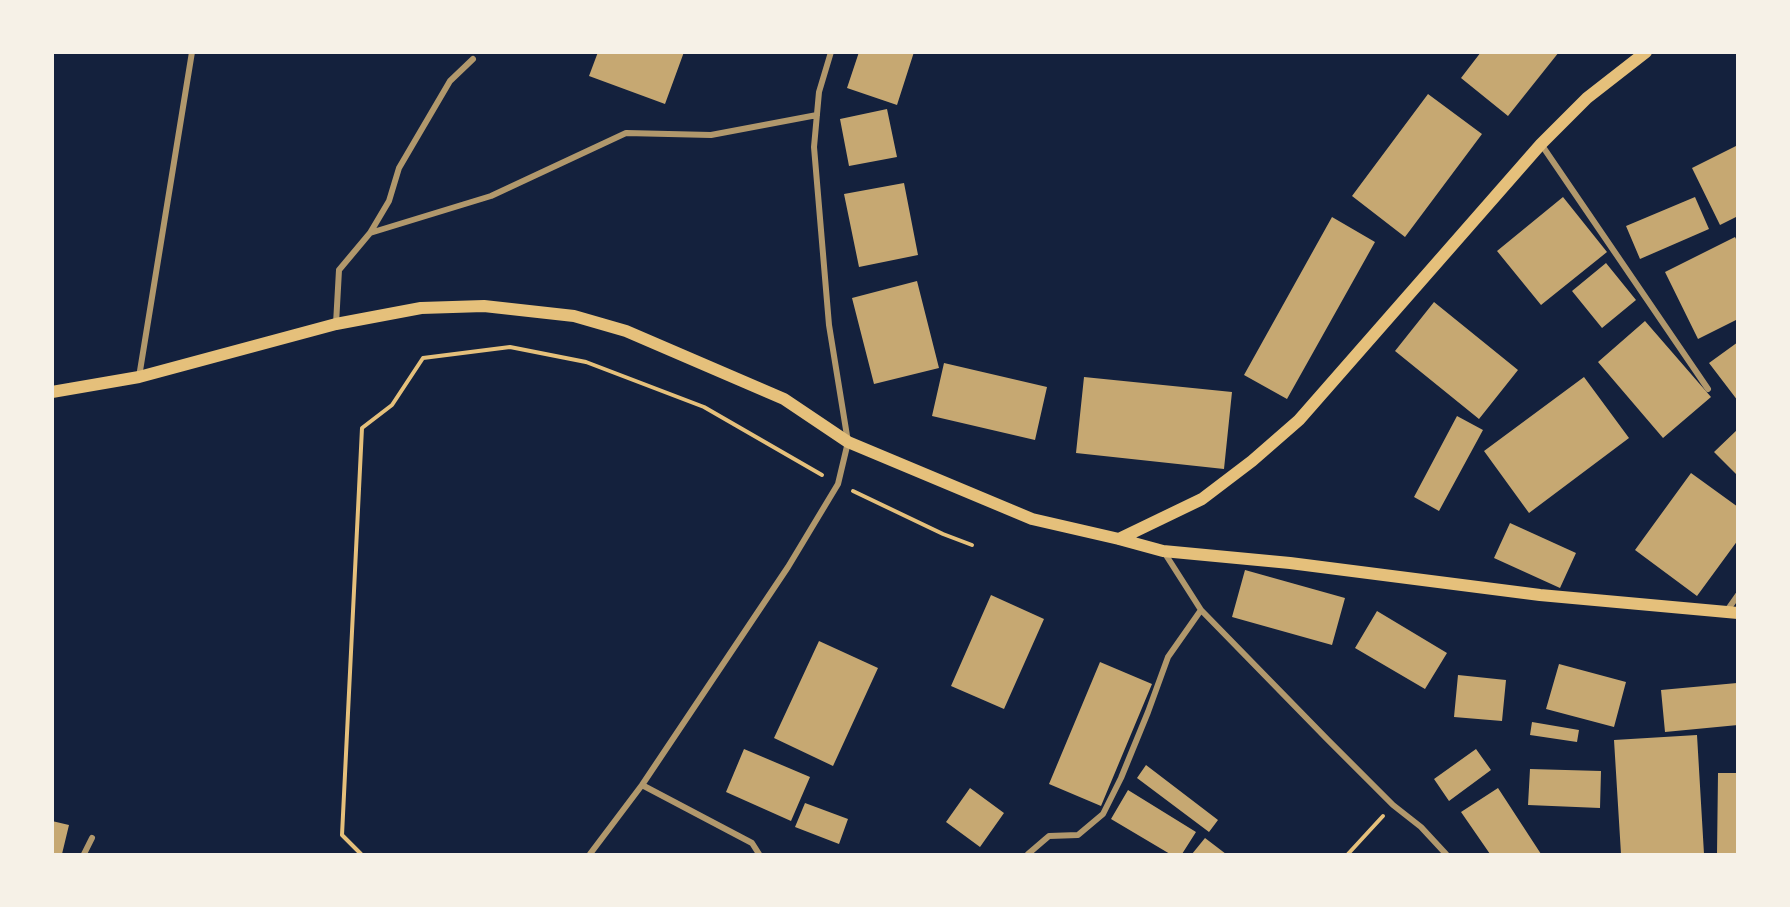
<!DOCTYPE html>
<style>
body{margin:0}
#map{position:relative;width:1790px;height:907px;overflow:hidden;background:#14213d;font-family:"Titillium Web",sans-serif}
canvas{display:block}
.frame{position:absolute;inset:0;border:54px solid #f6f1e7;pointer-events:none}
</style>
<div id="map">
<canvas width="1790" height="907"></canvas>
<div class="frame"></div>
</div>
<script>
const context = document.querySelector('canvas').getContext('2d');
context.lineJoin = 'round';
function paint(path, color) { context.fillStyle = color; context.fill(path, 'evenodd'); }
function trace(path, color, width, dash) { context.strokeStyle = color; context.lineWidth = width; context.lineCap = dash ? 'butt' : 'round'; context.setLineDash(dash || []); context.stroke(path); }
const building = new Path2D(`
 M598,52H684L665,104L589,76Z
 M859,52H914L897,105L847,88Z
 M1481,52H1559L1508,116L1461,78Z
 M1428,94L1482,134L1405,237L1352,196Z
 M887,109L897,157L849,166L840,119Z
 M1738,145V216L1720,225L1692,168Z
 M904,183L918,255L859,267L844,194Z
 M1563,197L1607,252L1541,305L1497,251Z
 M1695,197L1709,229L1640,259L1626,226Z
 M1332,217L1375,242L1287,399L1244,375Z
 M1735,237L1738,243V319L1698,339L1665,272Z
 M1606,263L1636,300L1602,328L1572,291Z
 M917,281L939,368L874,384L852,298Z
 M1434,302L1518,370L1479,419L1395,351Z
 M1645,321L1711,397L1663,438L1598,362Z
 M1738,342V401L1709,363Z
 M944,363L1047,387L1035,440L932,416Z
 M1084,377L1232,392L1224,469L1076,453Z
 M1584,377L1629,438L1529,513L1484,451Z
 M1457,416L1483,430L1439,511L1414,497Z
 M1738,429V476L1714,452Z
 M1691,473L1738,507V540L1697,596L1635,550Z
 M1510,523L1576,553L1560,588L1494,558Z
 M1245,570L1345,598L1332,645L1232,617Z
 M991,595L1044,619L1004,709L951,686Z
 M1377,611L1447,653L1425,689L1355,648Z
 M819,641L878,668L833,766L774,738Z
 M1100,662L1152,684L1101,806L1049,784Z
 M1559,664L1626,682L1614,727L1546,709Z
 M1458,675L1506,680L1502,721L1454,717Z
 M1737,683L1738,725L1665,732L1661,690Z
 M1532,722L1579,730L1577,742L1530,735Z
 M1697,735L1704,854H1621L1614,740Z
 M744,749L810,777L791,821L726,792Z
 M1476,749L1491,770L1449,801L1434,779Z
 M1146,765L1218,820L1209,832L1137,778Z
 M1530,769L1601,771L1600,808L1528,805Z
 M1718,773H1738V854H1717Z
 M970,788L1004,813L980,847L946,822Z
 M1498,788L1541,854H1490L1461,812Z
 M1128,790L1196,832L1182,854H1170L1111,819Z
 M805,803L848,819L839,844L795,827Z
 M52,821L69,825L62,854H52Z
 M1205,838L1226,854H1192Z`);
const path = new Path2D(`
 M853,491L943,534L972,545
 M361,854L342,835L362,428L392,405L423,358L510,347L586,362L704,407L822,475
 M1348,854L1383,816`);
const minor = new Path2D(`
 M1541,144L1708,389
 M370,233L389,201L399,168L450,81L473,59
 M336,324L339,270L370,233L491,196L626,133L711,135L817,115
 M139,377L192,52
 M1164,552L1201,610L1327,739L1393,805L1421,827L1446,854
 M1726,612L1738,595
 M642,785L752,843L759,854
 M84,854L92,838
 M590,854L642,785L788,567L838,484L848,442L829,325L814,147L819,92L831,52
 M1028,854L1049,836L1078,835L1103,814L1121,778L1148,712L1168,657L1201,610`);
const secondary = new Path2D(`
 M52,392L139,377L336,324L421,308L484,306L574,316L626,331L784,399L848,442L1032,519L1119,539L1163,551L1290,563L1540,595L1738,613
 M1119,539L1202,499L1252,461L1299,420L1541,144L1587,98L1646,52`);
paint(building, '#c6a872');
trace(path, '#e5c07b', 4);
trace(minor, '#b1986c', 6);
trace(secondary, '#e5c07b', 12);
</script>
